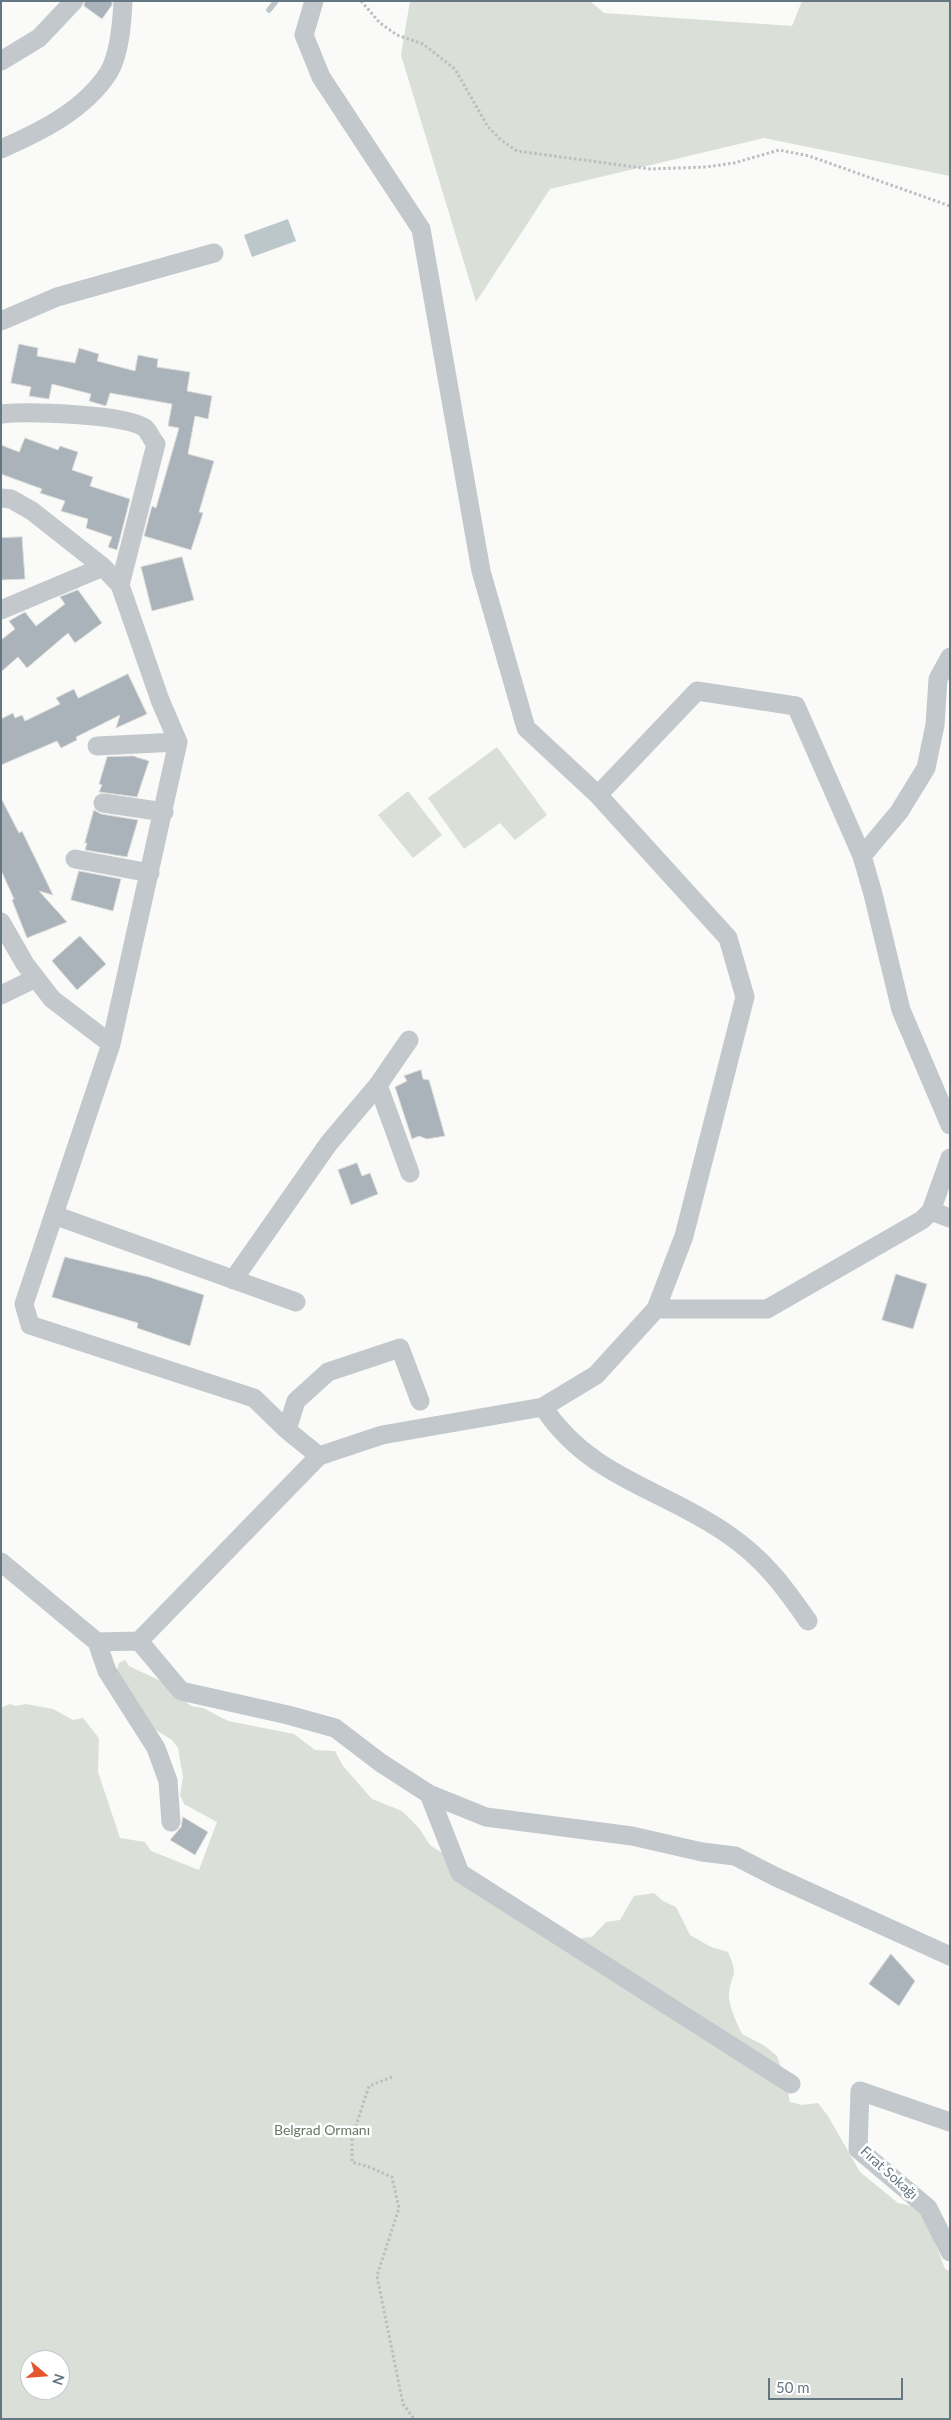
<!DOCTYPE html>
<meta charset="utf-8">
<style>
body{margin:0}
#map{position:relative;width:951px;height:2420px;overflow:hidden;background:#fafaf8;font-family:Lato,sans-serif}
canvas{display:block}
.frame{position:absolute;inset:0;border:2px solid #657683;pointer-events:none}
.north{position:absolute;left:20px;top:2350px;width:50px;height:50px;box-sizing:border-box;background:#fff;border:1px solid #c1c8cd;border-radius:50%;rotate:108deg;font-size:14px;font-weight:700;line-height:20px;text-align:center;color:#657683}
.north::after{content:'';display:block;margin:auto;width:18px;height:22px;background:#e4572e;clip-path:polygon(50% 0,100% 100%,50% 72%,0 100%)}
.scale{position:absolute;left:768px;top:2378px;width:135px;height:22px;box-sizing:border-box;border:2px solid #657683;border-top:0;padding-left:6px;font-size:15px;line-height:18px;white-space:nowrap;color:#657683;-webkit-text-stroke:4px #fff;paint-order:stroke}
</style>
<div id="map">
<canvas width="951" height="2420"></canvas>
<div class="frame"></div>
<div class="north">N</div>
<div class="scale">50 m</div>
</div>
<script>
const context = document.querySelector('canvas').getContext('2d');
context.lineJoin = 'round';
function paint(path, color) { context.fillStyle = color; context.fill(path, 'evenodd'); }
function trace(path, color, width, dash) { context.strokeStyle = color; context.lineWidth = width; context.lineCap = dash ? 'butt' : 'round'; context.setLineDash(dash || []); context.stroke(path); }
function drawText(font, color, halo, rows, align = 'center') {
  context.font = font + ' Lato,sans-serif'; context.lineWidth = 5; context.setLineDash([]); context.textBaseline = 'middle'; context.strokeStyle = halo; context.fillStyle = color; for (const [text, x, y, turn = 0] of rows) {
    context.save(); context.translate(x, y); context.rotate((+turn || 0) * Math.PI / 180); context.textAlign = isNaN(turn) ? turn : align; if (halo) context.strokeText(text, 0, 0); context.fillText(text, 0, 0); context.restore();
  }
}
const green = new Path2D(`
 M410,1H590L604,13L792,26L802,1H950V176L764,138L550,189L476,302L401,55Z
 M497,747L547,815L515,840L500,823L464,849L428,798Z
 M408,791L442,835L413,858L378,815Z
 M125,1660L129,1666L163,1682L191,1706L203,1708L228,1721L294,1734L315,1750L335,1751L343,1766L372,1799L402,1811L419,1828L430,1845L573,1939L592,1937L606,1922L620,1920L634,1896L654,1893L663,1901L676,1907L690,1935L711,1947L728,1952C739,1978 732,1970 729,1993C728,2006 737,2023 742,2034L765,2046L777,2056L786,2082L790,2102L802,2105L818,2103L828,2116L860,2172L898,2203L912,2206L929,2219L934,2240L945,2269L950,2271V2419H1V1708L10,1704L15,1706L26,1704L53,1709L73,1720L83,1718L99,1738L98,1772L120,1838L145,1842L151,1851L199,1870L217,1822L184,1804L180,1795L183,1777L178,1748L172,1740L151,1727L117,1670L119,1663ZM30,2360H60V2390H30Z`);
const water = new Path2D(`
 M288,219L296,241L252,257L244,235Z`);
const stream = new Path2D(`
 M269,10L276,1`);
const building = new Path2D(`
 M85,1H112V5L102,19L84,6Z
 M19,344L38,348L37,356L75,363L79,348L99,354L97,361L135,371L138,355L158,359L157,367L190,372L187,391L212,396L208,419L195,416L188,454L214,461L199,512L203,513L191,550L144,536L152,506L156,508L179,428L168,426L172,404L110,393L106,406L89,401L91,394L52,384L49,399L29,396L31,387L11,383Z
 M25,438L58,450L60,446L78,452L72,470L93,477L90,486L130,499L117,550L108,547L112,537L86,528L88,519L61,511L65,501L40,493L42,489L1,474V445L19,452Z
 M22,537L25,579L1,580V538Z
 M182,557L194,600L152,611L141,567Z
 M78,590L102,623L75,643L68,633L27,668L18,657L1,672V640L15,629L9,621L25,612L36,626L65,604L60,597Z
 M128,674L147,714L116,728L120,715L76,737L77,740L61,748L57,741L1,765V719L13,713L15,718L22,715L25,721L60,704L56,698L74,689L78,698Z
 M133,756L149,761L137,797L99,792L102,785L99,784L107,757Z
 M1,798L19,833L22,831L53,895L39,891L67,922L27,938L12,900L14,899L1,870Z
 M94,810L101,814L138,820L127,857L85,850L87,843H85Z
 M79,871L121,879L113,911L71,900Z
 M80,936L106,964L77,990L52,961Z
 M421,1070L423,1079L429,1080L445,1136L427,1139L419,1136L412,1139L395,1087L407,1081L404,1076Z
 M357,1163L362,1176L370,1173L378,1194L351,1205L338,1170Z
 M65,1257L149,1277L204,1295L190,1346L137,1328L138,1323L52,1297Z
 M896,1274L927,1284L913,1329L882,1320Z
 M183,1817L208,1832L195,1855L170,1840L181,1827Z
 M891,1954L915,1981L899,2006L869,1984Z`);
const path = new Path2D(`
 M361,1L380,23L397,35L423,44L455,69L488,127L501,140L517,151L650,169L706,167L734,163L779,150L809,156L950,206
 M392,2077L369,2086L352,2138V2162L369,2167L392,2177L399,2208L377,2276L403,2404L414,2419`);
const minor = new Path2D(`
 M1,61L39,38L74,1
 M1,149C40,132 85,110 109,72C120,53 122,22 123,1
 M1,321L57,297L214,253
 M1,414C26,411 127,414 145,428C149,432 152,440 156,444L120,585
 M1,498L11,499L32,511L103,567L120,585L160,700L178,742L111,1044L52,999L25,964L1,922
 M1,610L103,567
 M97,746L178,742
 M598,795L697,691L796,706L862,856L873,894L901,1010L950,1125
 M103,803L164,812
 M862,856L899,812L926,768L935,725L938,679L950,657
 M75,859L150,873
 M1,995L36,978
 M111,1044L24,1304L30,1325L254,1398L287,1430L319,1456
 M378,1085L410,1173
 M931,1211L950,1218
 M54,1215L296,1302
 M233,1280L329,1143L378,1085L409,1040
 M656,1309H767L922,1220L931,1211L950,1158
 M543,1407C590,1478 661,1488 726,1533C764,1559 783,1585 808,1621
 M287,1430L296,1401L328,1372L400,1348L420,1401
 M1,1562L97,1642L139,1641L319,1456L382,1435L543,1407L596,1375L656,1309L684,1236L745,997L728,938L598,795L526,728L481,571L421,229L321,77L304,35L314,1
 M139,1641L181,1691L288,1715L335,1728L381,1763L429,1794L486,1817L632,1836L702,1852L735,1856L776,1877L950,1956
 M97,1642L107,1671L156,1748L168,1781L171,1822
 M429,1794L460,1873L791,2084
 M950,2122L860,2091L858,2149L928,2208L950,2252`);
const parkNames = [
 ["Belgrad Ormanı",322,2130]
];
const streetNames = [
 ["Fırat Sokağı",889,2173,42]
];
paint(green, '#dadfd7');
paint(water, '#bbc7cb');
trace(stream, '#bbc7cb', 5.5);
paint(building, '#aab3b9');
trace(building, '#dcdcda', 1);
trace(path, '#bbbfc2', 3, [2.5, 2.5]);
trace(minor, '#c3c8cc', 19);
drawText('14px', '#687a64', '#fff', parkNames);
drawText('14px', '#657683', '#fff', streetNames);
</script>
